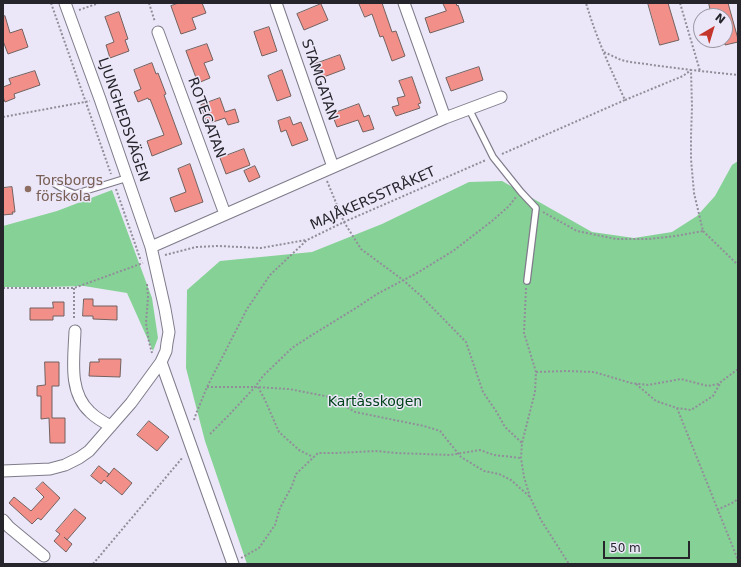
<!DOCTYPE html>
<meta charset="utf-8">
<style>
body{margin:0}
#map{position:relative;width:741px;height:567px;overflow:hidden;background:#ebe7f8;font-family:"DejaVu Sans",sans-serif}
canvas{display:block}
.frame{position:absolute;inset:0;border:4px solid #26252b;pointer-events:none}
.north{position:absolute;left:693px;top:8px;width:40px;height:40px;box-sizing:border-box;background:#ebe7f8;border:1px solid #9c99a6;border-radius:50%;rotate:38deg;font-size:11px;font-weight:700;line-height:16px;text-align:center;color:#26252b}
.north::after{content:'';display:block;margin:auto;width:14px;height:18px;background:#c4362c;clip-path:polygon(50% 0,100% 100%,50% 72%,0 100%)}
.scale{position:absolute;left:603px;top:541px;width:87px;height:18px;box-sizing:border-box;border:2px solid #26252b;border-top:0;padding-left:5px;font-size:12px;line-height:14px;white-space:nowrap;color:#26252b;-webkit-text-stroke:3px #ebe7f8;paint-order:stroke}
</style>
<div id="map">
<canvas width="741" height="567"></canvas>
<div class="frame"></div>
<div class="north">N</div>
<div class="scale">50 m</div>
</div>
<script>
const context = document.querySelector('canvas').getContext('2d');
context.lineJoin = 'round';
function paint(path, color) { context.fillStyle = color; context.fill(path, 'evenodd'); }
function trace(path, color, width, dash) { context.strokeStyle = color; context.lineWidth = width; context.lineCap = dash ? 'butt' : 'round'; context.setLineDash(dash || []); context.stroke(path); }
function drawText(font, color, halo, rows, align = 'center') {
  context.font = font + ' "DejaVu Sans",sans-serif'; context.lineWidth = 3; context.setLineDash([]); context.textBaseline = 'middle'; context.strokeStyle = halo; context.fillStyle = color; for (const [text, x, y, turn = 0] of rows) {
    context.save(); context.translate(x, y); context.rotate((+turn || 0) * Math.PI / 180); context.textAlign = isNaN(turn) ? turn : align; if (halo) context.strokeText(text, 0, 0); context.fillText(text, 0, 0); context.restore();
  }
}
const green = new Path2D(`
 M738,161V564H247L205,441L186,368L187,290L220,261L312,252L382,224L469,182L502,181L592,232L634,238L672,232L697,216L715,196L732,165Z
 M112,190L152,298L158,338L153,351L127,293L84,286L48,287H3V226L57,211Z`);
const building = new Path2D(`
 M179,3H202L206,13L192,18L196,29L181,34L171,6Z
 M359,3H382L392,32L396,31L405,56L392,61L383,36L380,37L372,14L365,17Z
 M443,3H456L457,6L458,5L464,22L430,33L425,18L446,11Z
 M648,3H668L679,40L660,45Z
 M709,3H728L738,39V42L725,45V16H712Z
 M321,4L328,20L304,30L297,14Z
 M119,12L128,39L125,40L129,51L110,58L106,45L114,42L105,17Z
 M5,16L10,33L22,29L28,47L8,54L3,41V17Z
 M269,27L277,51L262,56L254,32Z
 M207,44L213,60L204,63L210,78L198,83L186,51Z
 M340,55L345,69L321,78L315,64Z
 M152,63L156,74L158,73L166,94L164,95L182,144L152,156L147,141L164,135L150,99L149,100L148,98L138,102L134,92L141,89L134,70Z
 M479,67L483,80L451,91L446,78Z
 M282,70L291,96L277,101L268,76Z
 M35,71L40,85L14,94L15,98L5,102L3,97V87L11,84L9,79Z
 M412,77L421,103L418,104L420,108L396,116L392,107L399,105L397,98L405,96L399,81Z
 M220,98L225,112L235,109L239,122L228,125L225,118L207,124L201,105Z
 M359,104L364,117L369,115L374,129L363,132L358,120L337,127L332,114Z
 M290,117L293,125L301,122L308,140L292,146L286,130L281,132L278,121Z
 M244,149L250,165L226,174L220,158Z
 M190,164L203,202L175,212L170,198L186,192L178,169Z
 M255,166L260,177L249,182L244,171Z
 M12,187L15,212H12L13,214L3,215V188Z
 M84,299H93V306H117V320L93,319V316H83Z
 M53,302H64V316H53V320H30V308H53Z
 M99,359H121L120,377L89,376L90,362H99Z
 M45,362H59V386H52V418H65V443H50L49,418L41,419V396H37V386L45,385Z
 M149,421L169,437L157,451L137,435Z
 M99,466L109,474L107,477L114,468L132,483L122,495L104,480L101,484L91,476Z
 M43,482L60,498L41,520L38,518L32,524L9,503L14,497L31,511L44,497L36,489Z
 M75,509L86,518L67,540L64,537L72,544L66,552L54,541L60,534L56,531Z`);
const path = new Path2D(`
 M51,3L111,174
 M149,3L155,22
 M680,3L700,71
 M79,10L99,3
 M625,100L683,76L691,70L738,75
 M3,117L90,101
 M502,154L625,100C610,68 596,37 586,3
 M327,181L344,222L361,249L403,280L421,296L466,342L483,392L496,411L505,427L522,443
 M116,189L141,261
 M543,212L577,231L616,239H649L676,236L703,231L694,193L691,159V136L692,107L691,70L630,62L621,60L604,52
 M703,231L738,265
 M165,255L196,247L218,246L261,248L306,240
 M147,284L148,297L146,323L149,342L152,353
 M3,288H74L143,263
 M74,288V320
 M526,288L524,333L536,372L535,392L522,443L521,458L524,477L530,497L541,520L569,564
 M536,372L566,371L594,372L631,383L648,385L681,379L708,386L718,384L738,369
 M636,384L656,401L677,408L691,410L713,396L721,382
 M207,387H255L289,389L330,397L355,412L424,426L440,431L461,457L484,471L499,474L511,480L530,497
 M258,387L265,400L279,432L299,450L313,457
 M677,408L738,560
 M194,420L196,414L207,387L247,309L270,275L307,240L344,222L486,160
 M210,434L229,415L255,387L263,376L292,348L312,335L356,308L377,294L417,273L453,251L492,221L509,206L516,197
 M717,510L732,503L738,499
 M241,558L259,548L275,525L280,508L292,486L296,474L318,453H337L376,451L396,453L450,455L480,450L494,455L521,458
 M93,564L183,457`);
const lane = new Path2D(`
 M469,109L493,157L521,192L536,208L527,281
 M55,184L65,190L75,194L127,178`);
const street = new Path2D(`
 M276,3L333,167
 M404,3L445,118
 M158,32L225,214
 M151,247L445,118L501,97
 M75,331C74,358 68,392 90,412C96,418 103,422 111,426
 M161,362L233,564
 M3,471L50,469L65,465L79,458L89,451L131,403L161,362L166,351L167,343L169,332L165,309L151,247L100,99L65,3
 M3,520L9,527L44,556`);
const markers = [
 [28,189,4,"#8d6e63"]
];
const streetNames = [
 ["STAMGATAN",319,80,71],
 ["ROTEGATAN",206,118,70],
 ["LJUNGHEDSVÄGEN",123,120,71],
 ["MAJÅKERSSTRÅKET",373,199,-24]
];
const educationNames = [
 ["Torsborgs",36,181],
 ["förskola",36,197]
];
const parkNames = [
 ["Kartåsskogen",375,402]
];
paint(green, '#86d196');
paint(building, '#f38f89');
trace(building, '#73615f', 1);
trace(lane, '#7f7b8a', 8);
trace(street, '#7f7b8a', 13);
trace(path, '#918e9a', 2, [2, 2]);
trace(lane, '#fff', 5.5);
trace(street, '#fff', 11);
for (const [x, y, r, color] of markers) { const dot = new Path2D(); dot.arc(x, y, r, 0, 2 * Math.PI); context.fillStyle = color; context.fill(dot); trace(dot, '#ebe7f8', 1.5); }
drawText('14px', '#26252b', '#ebe7f8', streetNames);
drawText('14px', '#785e54', '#ebe7f8', educationNames, 'left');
drawText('14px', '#004119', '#ebe7f8', parkNames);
</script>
